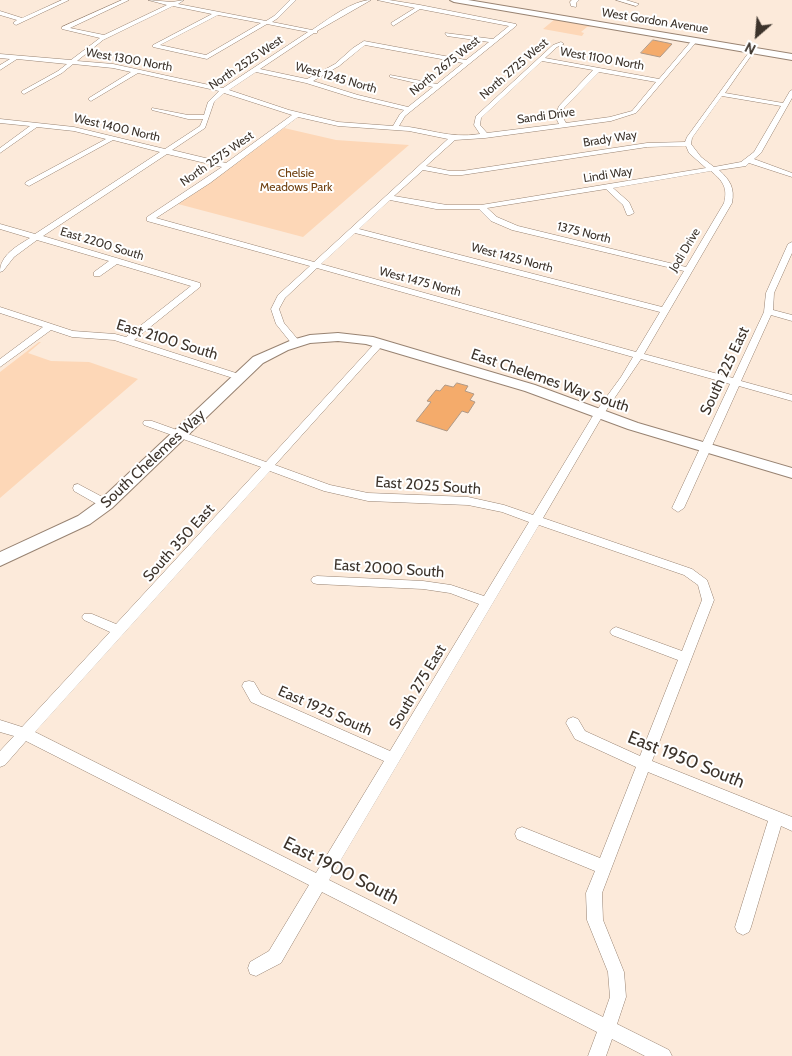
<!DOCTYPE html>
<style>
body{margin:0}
#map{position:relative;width:792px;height:1056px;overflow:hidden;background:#fceada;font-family:Cabin,sans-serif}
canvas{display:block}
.north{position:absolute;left:732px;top:10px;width:50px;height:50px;-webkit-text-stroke:4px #fff;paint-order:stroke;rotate:207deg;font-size:14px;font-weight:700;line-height:20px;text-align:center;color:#3c332b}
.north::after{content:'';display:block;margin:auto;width:18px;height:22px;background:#3c332b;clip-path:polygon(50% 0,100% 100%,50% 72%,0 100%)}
</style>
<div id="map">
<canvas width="792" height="1056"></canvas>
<div class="north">N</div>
</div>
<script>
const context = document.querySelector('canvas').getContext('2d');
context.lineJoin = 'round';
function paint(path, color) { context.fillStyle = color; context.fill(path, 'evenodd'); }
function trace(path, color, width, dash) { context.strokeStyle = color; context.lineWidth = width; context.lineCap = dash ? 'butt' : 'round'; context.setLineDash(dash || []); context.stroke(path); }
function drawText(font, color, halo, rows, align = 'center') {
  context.font = font + ' Cabin,sans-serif'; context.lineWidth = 4; context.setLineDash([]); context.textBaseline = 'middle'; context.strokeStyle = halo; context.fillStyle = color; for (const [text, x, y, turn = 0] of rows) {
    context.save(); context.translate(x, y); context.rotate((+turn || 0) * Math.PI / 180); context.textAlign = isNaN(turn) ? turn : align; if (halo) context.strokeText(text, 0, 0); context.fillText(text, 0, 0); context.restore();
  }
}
const green = new Path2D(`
 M555,19L594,26L587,27L581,32L584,33L582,36L543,29Z
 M284,128L336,140L409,145L303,237L178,204L195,193Z
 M39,342H41L28,353L51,361L89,362L138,379L0,498V372Z`);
const building = new Path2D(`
 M653,40L668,43L672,44L660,57L641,53Z
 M457,383L468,386L465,391L474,394L470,400L475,402L468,413L462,411L447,431L416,421L431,402L427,401L436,390L440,391L445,385L453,387Z`);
const street = new Path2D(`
 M62,0H69L16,25L13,23L17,20L0,15V11L22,18Z
 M122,0H129L70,28L104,35L167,5L148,0L172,2L184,0L178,4L266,21L274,16L290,0H296L278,18L272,22L312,30C327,20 353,0 371,0L317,31V33H314L260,69L307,79L335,64L353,48L364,41L466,60L489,42L447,36L445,33L493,39L509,26L420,9L393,26L391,23L415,8L377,0H389L420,5L516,24V26L405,116L399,126C429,128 448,139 480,134L474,125L476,116L553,45L561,42L564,44L557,47L545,58L659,79L693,39L698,40L636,113L611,121L485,138L455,140L426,166L450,171H462L647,143L685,142L687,137L752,48L755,50L725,93L783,103L790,91L792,90V98L761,153L754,159L792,173V177L749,163L746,166L719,170C730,180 735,188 732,203L644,354L733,378L764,312L766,293L788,244L792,242V253L774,293L773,310L792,315V321L771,315L741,381L792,395V401L739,386L684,508L678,512L672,508L730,384L641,359L603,415L543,518L692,569L707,580L714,600L652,761L792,817V831L781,826L751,927L749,932L743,935L737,932L735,927L768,821L648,772L602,893L603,920L624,972L626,997L617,1024L669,1050L672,1056H645L612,1039L606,1056H588L597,1032L322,892L281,963L256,976L250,974L248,968L250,962L269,951L309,885L26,741L5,765L0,767V751L14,736L0,732V720L22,727L110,632L84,620L82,617L84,614H92L116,624L261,467L144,425L143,423L144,421H152L266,462L376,342H382V346L275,465L330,485L368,493L468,497L504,505L533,515L594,414L621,377L633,357L317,268L285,298L279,309L284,323L300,342L295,345L292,344L276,324L271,309L278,295L310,266L147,221V217L222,167L167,154L43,236L200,283V287L134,340L242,375V379H236L114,340L72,337L51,330L0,367V359L43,327L0,313V307L73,331L115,334L126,337L191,286L117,264L100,276H94V272L109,261L37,240L14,257L3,271L0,272C0,255 17,246 30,238L0,229V224L35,234L160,152L113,140L29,186L25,184L26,182L106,139L74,131L37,127L0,153V148L30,126L0,123V119L74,127L165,149L200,126L203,119H188L152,110V108L188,115H204L208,102L219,91L138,73L91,101L89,100V98L131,72L113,68L73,64L62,73L24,94L22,93V91L58,71L67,64L17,59L0,70V65L10,59L0,58V54L71,60L100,38L62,29V27ZM173,6L212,14L153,45V47L207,59L267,24L308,32L223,88L113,64L77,61L103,40ZM218,15L261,23L206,55L160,45ZM365,45L463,63L437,84L390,75V77L433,87L408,107L358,95L313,81L339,66ZM542,61L593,70L559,106L555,116L559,124L487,133L480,125L481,118ZM256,72L306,83L354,98L404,110L400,114L393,126L338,122L289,110L229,90ZM599,72L656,82L632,111L610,117L566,123L562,116L564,108ZM224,93L292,115L226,163L172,150L205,128L214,102ZM722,96L781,106L754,152L741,162L714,167L701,157L691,144L692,138ZM298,117L338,126L409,131L448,139L314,262L156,218L210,183ZM686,146L689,153L706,168L481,205H447L394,196L423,170L450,175H462L647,147ZM711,171C723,181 728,188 724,203L686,267L518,226L497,217L487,208L606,189L623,205L627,215H630L634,213L629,202L613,188ZM390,200L436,209H479L491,221L512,230L684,271L662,307L359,229ZM355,233L660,312L636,352L321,264ZM270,471L324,491L368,501L468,505L502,512L529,522L484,596L451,585L423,581L317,576L313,577L311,580L313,583L317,584L423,589L450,593L479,604L390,751L261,694L254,682L249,681L244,682L242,686L251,702L384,761L316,873L35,732ZM539,525L684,575L698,585L702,600L682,651L616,627L612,629L610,632L612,635L678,660L640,756L585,731L578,719L573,717L568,719L566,723L575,739L636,767L600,858L522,827L517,829L515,834L517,839L595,871L586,893L587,920L608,972L610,997L603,1017L329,880Z
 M572,0H579L576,3V7L571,6L570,2Z
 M616,0H626L639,4L636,6Z
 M78,484L110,501L111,504L110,507H102L74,491L73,488L74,485Z`);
const secondary = new Path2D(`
 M450,0H468L792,54V60L454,2Z
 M338,333L373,337L535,385L638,423L792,468V478L628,429L525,391L366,344L338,341L310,343L288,350L263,363L112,508L90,524L0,566V552L78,516L100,500L253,357L292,340L310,335Z`);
const farStreetnames = [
 ["West Gordon Avenue",655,21,9],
 ["West 1100 North",602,59,10],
 ["West 1300 North",129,60,10],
 ["North 2525 West",246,63,-34],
 ["North 2675 West",445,66,-39],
 ["North 2725 West",514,69,-41],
 ["West 1245 North",336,78,16],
 ["Sandi Drive",546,116,-8],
 ["West 1400 North",117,128,13],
 ["Brady Way",610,139,-9],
 ["North 2575 West",217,159,-35],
 ["Lindi Way",608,175,-9],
 ["1375 North",584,233,14],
 ["East 2200 South",102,244,17],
 ["Jodi Drive",685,250,-59],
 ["West 1425 North",512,258,15],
 ["West 1475 North",420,282,15]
];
const farParknames = [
 ["Chelsie",296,173],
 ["Meadows Park",296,187]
];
const streetNames = [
 ["East 2100 South",167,340,17],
 ["South 225 East",725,371,-65],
 ["East Chelemes Way South",550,381,19],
 ["South Chelemes Way",153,459,-43],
 ["East 2025 South",428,486,4],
 ["South 350 East",179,543,-48],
 ["East 2000 South",389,569,4],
 ["South 275 East",418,687,-59],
 ["East 1925 South",325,711,24]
];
const nearStreetnames = [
 ["East 1950 South",686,760,22],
 ["East 1900 South",341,871,27]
];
paint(green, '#fdd7b7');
paint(building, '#f4ab6b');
trace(building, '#af9987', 1);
trace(street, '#988372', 1);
trace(secondary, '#988372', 2);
paint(street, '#fff');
paint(secondary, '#fff');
drawText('12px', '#3c332b', '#fff', farStreetnames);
drawText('12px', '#704111', '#fff', farParknames);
drawText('15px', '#3c332b', '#fff', streetNames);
drawText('18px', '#3c332b', '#fff', nearStreetnames);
</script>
